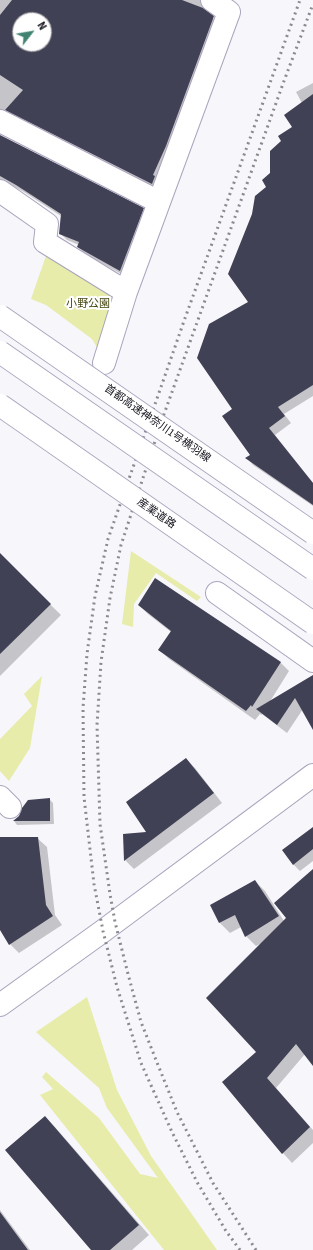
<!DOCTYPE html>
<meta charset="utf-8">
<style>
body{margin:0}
#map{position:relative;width:313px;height:1250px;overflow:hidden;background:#f7f6fb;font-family:"Source Sans 3",sans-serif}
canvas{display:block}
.north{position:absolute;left:12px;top:12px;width:40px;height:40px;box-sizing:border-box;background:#fff;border:1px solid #a1a0a4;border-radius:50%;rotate:59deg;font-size:11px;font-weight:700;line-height:16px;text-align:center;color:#14121b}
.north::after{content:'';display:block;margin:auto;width:14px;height:18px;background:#418271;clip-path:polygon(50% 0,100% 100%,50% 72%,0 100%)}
</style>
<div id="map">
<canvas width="313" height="1250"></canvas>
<div class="north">N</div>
</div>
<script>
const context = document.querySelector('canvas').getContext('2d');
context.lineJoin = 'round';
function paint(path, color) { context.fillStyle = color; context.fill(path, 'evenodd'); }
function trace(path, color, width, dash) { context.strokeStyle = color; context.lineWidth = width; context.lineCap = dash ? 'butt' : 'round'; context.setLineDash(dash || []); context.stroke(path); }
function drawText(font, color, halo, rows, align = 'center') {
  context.font = font + ' "Source Sans 3","Noto Sans JP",sans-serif'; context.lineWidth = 4; context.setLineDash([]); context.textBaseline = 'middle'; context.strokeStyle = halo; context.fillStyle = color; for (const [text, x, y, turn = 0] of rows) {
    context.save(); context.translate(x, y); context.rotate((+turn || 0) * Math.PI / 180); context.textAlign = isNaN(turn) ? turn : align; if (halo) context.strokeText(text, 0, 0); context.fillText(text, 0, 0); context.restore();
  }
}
const green = new Path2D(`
 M48,250L120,294L101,354L92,339L46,305L31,299Z
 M131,551L201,597L197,601L156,573L134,604L133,627L122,624Z
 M42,676L30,748L9,781L0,771V739L32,706L24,694Z
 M87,997L117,1090L151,1156L217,1250H164L40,1095L53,1089L42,1077L46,1072L99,1118L140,1174L158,1178L107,1108L99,1088L36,1032Z`);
const shadow = new Path2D(`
 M0,0H209L206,6L207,13L219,23L159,191L0,118ZM20,20H44V44H20Z
 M313,83V396L284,414L291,423L275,435L313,483V506L253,465L247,458L251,455L233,409L249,302L271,173L283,142L293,127L302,103L296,92Z
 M0,136L143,209L150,216L127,277L85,254L78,247L79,245L67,240L60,233L61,216L24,192L0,179Z
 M0,555L61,615L0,676Z
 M139,605L280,662L289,671L269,703L313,683V725L303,709L287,733L262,714V715L260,714L255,720L169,659L160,650L171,632L148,614Z
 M186,759L195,768L222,803L134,869L125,860L124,834L148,833Z
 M49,799L53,803L54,824L17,825L14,821L20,816Z
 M313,828V861L300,871L293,864Z
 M37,838L47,847L55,915L62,925L19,953L10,944L0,928V839Z
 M313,874V1064L305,1054L276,1088L313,1130V1143L292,1163L283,1153L223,1082L258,1052L262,943L256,946L246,936L241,927L230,933L220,923L212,905L255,881L265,891L284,921Z
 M45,1117L55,1127L149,1235L132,1250H92Z
 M0,1210L30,1250H0Z`);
const building = new Path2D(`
 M12,0H182L203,8L214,16L166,146L153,175L155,176L152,184L5,110L23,90L0,75V15ZM20,20H44V44H20Z
 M313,94V385L278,407L285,416L269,428L313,483V505L245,458L250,455L222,416L232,409L197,358L209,324L248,302L228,274L252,214L255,196L266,187L262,180L270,173V151L281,141L278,136L292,127L284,115Z
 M0,135L144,208L120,271L77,247L79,242L59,234L61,214L16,185L0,176Z
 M0,553L51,604L0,654Z
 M155,578L281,662L252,707L251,705L246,711L158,650L171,631L138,605Z
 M313,675V730L295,698L277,725L256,709Z
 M186,758L214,793L124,861L123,834L146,832L126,802Z
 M50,798V821H13L19,816L22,808L28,800Z
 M313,827V849L293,865L282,850Z
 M0,837H38L46,905L53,916L9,945L0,930Z
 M313,869V1066L296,1044L267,1078L310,1127L282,1154L222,1082L256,1052L206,998L286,918L274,903Z
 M255,880L279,916L245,937L235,915L219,923L210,905Z
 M45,1116L139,1225L110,1250H91L5,1150Z
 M0,1212L28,1250H0Z`);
const minor = new Path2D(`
 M0,121L159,202
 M0,191L47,224L45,242L126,292
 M104,363L126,292L229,12L212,0
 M217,593L313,661
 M0,797L10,807
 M0,1005L103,931L313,775`);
const rail = new Path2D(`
 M240,1250L226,1231L197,1182L172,1132L141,1063L117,987L103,931L94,884L84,797L83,708L87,654L95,596L108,539L184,321L300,0
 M256,1250L213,1183L177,1112L158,1065L141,1022L128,974L115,922L110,894L100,824L97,725L101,662L110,598L121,545L163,417L284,81L313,4`);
const majorBridge = new Path2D(`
 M0,405L313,623`);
const highwayBridge = new Path2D(`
 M0,316L313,533
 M0,352L313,569`);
const parkNames = [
 ["小野公園",88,305]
];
const streetNames = [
 ["首都高速神奈川1号横羽線",157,424,35],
 ["産業道路",156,514,35]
];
paint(green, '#e7ecaa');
paint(shadow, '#0003');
paint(building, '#414155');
trace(minor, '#aaa4bd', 24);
trace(minor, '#fff', 22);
trace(rail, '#8b8a91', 3, [2, 4]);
trace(majorBridge, '#aaa4bd', 24, []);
trace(highwayBridge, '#aaa4bd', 24, []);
trace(majorBridge, '#fff', 22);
trace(highwayBridge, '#fff', 22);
drawText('11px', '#474813', '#fff', parkNames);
drawText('11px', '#14121b', '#fff', streetNames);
</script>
